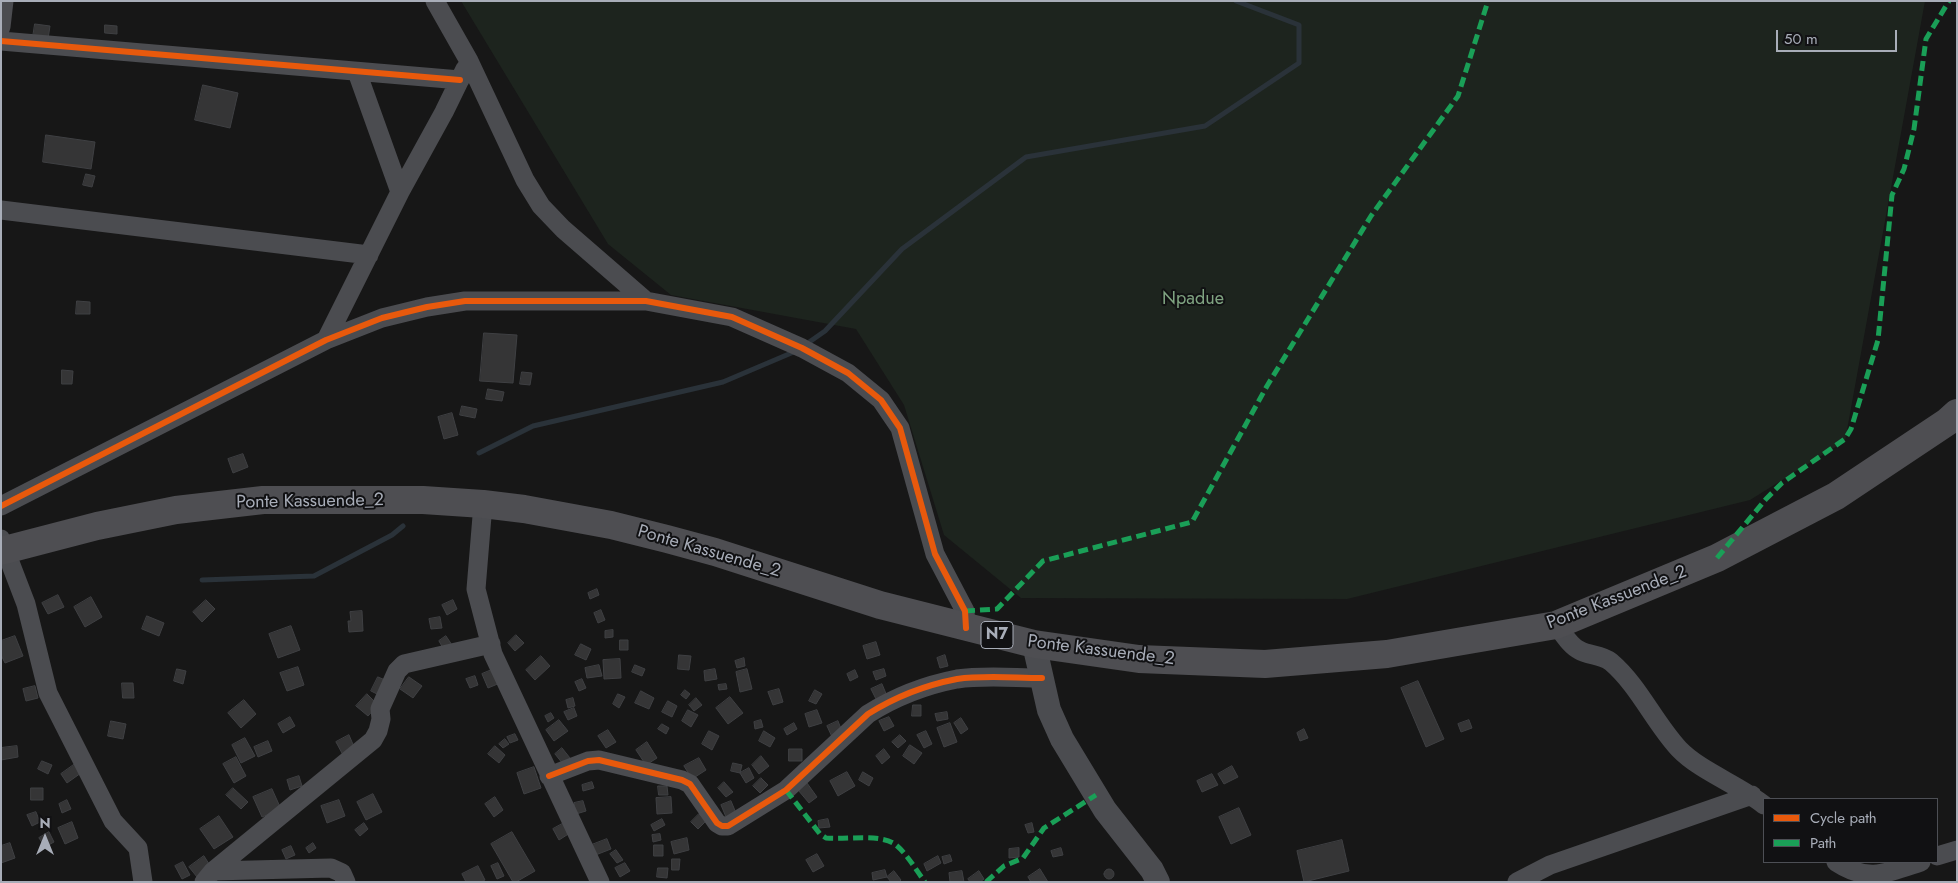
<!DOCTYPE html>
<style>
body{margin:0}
#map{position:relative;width:1958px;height:883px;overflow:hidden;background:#171717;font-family:Jost,sans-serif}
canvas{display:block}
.frame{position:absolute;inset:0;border:2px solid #a8adb8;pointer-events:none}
.legend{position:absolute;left:1763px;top:798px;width:175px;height:65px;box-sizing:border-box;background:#111113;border:1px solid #4d4f55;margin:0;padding:6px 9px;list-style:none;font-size:15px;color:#a8adb8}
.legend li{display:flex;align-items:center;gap:10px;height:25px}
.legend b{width:25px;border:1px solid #4d4f55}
.north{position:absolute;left:20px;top:813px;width:50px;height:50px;-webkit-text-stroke:4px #111113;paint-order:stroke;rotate:0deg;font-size:14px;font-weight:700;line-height:20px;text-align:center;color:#a8adb8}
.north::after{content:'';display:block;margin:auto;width:18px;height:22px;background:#a8adb8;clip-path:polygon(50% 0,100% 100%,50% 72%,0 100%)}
.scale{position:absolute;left:1776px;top:30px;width:121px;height:22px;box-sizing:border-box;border:2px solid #a8adb8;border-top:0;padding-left:6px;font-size:15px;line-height:18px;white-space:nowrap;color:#a8adb8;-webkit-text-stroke:4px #111113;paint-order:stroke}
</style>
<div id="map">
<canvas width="1958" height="883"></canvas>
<div class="frame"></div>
<ul class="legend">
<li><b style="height:6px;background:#e8590c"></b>Cycle path</li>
<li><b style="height:6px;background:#1a9f57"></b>Path</li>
</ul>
<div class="north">N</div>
<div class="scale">50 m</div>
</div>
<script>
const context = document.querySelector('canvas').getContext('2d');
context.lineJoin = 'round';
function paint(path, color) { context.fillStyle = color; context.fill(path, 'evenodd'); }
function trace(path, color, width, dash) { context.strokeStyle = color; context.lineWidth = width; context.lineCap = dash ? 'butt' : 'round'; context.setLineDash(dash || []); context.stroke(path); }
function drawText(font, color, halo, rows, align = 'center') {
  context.font = font + ' Jost,sans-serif'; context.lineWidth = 4; context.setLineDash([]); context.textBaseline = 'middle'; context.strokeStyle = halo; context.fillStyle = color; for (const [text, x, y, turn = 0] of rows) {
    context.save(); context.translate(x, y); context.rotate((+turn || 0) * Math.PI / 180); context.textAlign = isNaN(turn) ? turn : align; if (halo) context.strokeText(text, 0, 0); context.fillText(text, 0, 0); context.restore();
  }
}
const green = new Path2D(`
 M461,1H1925L1845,441L1750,500L1347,599L1021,598L944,535L904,405L856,329L671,295L608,244Z`);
const stream = new Path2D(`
 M805,345L825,331L902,249L1026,157L1205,126L1299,63V25L1236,1
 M479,453L533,426L723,382L796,351
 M202,580L314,576L392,535L403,526`);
const building = new Path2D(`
 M35,24L50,26L48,39L33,37Z
 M105,25L117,26V34L105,33Z
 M203,85L238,93L230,128L195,120Z
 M46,135L95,142L91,169L43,162Z
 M86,174L95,176L92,187L83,185Z
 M77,301L90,302V314H76Z
 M484,333L517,335L513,383L480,381Z
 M62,370L73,371L72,384H62Z
 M522,372L532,373L530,385L520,384Z
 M488,389L504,392L502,401L486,399Z
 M462,406L477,409L475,418L460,415Z
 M452,413L458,435L444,439L438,417Z
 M243,454L248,467L233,473L228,459Z
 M597,589L599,595L590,599L588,593Z
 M58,595L64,607L48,614L42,603Z
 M91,597L102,617L85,627L74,607Z
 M206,600L215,609L202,622L193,612Z
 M453,600L457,609L447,615L442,605Z
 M601,610L605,620L598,623L594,613Z
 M362,611L363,631L349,632L348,621H351L350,612Z
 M147,616L164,623L159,636L142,629Z
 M440,617L442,628L431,629L429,619Z
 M291,626L300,650L278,658L269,634Z
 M613,630V637L605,638V631Z
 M516,635L524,643L515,651L508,643Z
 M15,636L23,656L5,663L1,655V641Z
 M446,636L452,645L444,650L439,641Z
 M620,640H628V650H620Z
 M876,642L880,655L867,659L863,646Z
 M581,644L591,649L586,660L575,655Z
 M679,655L691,656L689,670L678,669Z
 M945,655L948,666L940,668L937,658Z
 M541,656L550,666L535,680L526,670Z
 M744,658L745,666L737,668L735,661Z
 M620,659L621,678L604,679L603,660Z
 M599,665L602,676L587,678L585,668Z
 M635,665L645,669L642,676L632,672Z
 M298,667L304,685L287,691L280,673Z
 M177,669L186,671L183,684L174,681Z
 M494,669L500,683L488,688L482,674Z
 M715,669L717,679L705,681L704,671Z
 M747,669L752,689L740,692L736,672Z
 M884,669L886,676L876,680L873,672Z
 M855,670L858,677L850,681L847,674Z
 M475,676L478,685L470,688L466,679Z
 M378,677L390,682L383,697L371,691Z
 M409,677L422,686L413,698L400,689Z
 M582,679L586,688L579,691L575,682Z
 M1418,681L1444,739L1426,747L1401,688Z
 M122,683H133L134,698H123Z
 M726,684L727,689L719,690L718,685Z
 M882,684L887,696L877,701L871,689Z
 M35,686L38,698L26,701L23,689Z
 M779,689L783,702L773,705L768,692Z
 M685,690L690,694L686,699L681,695Z
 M815,690L822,694L816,704L809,701Z
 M641,691L654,698L649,709L635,703Z
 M367,694L378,705L368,716L356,706Z
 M618,694L625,697L619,708L613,704Z
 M730,697L743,713L728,724L716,708Z
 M573,698L575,706L568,708L566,700Z
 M696,698L702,705L694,711L689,705Z
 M244,700L256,714L241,728L228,713Z
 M668,701L677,706L672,717L662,712Z
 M913,705H921V716H912Z
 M574,708L577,716L568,720L564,712Z
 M688,710L698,715L691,727L682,721Z
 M817,710L822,723L809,727L805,714Z
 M947,712L948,719L937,721L935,714Z
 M551,713L554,718L548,722L545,716Z
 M290,717L295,726L283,733L278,724Z
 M889,717L894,726L884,731L879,721Z
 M961,718L968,729L961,734L954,723Z
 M559,720L568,731L554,741L546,730Z
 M761,720L763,727L755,729L754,722Z
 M1469,720L1472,728L1461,732L1458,724Z
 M111,721L126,724L123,739L108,736Z
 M838,721L843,734L833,739L827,726Z
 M794,723L797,729L787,735L784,729Z
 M950,723L957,742L944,747L937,728Z
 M662,724L669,728L666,734L658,729Z
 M1304,729L1308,738L1300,741L1297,733Z
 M608,730L616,742L606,748L598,736Z
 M709,731L719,736L712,750L702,744Z
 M764,731L775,738L770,747L759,741Z
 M926,731L932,744L924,748L917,735Z
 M515,734L518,740L510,743L507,737Z
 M349,735L355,749L343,755L336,742Z
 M900,735L906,741L898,748L892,742Z
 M245,738L255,756L241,763L232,745Z
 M505,739L509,744L503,748L499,744Z
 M268,741L272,751L258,757L254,747Z
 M647,742L657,758L646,765L636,750Z
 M910,745L922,753L914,764L903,756Z
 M17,746L18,757L1,760V748Z
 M495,746L505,755L499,763L488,754Z
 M562,748L570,758L563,764L555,754Z
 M789,749H802V761H789Z
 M884,749L890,757L882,764L876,756Z
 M761,756L769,766L759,774L752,765Z
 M236,757L246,776L234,783L223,764Z
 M699,758L706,770L692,779L684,766Z
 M42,761L52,765L48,774L38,769Z
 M733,763L742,765L740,773L731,771Z
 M75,764L81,773L67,783L61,774Z
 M1232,766L1238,777L1224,784L1218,774Z
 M534,767L541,788L524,794L517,773Z
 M749,768L754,778L746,783L740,773Z
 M847,772L855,786L838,796L830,781Z
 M863,772L873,778L869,786L859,780Z
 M1212,774L1218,785L1202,792L1197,781Z
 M299,776L302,786L290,790L287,780Z
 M761,778L768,785L760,793L753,786Z
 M592,782L594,788L583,791L582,785Z
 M724,782L733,792L726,797L718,788Z
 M807,783L817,797L809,803L798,790Z
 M658,786H667L668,795H659Z
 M31,788H43V800H31Z
 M233,788L248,802L241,809L226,795Z
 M272,789L281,809L262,817L253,797Z
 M373,794L382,812L366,820L357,802Z
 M495,797L503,810L494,817L485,804Z
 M671,797L672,813L657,814L656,798Z
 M67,800L71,809L62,813L59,804Z
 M339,800L345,816L327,823L321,806Z
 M583,801L586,811L576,814L574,803Z
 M731,801L736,813L726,817L721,805Z
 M1239,808L1251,835L1231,844L1219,817Z
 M36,812L40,822L32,826L27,815Z
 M699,814L706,821L698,829L691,822Z
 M219,816L233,837L214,849L200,829Z
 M662,819L665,825L654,831L651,825Z
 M828,819L830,827L819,828L818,821Z
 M72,822L78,838L65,844L58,828Z
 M364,823L368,829L360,836L355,830Z
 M564,823L570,833L559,840L553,829Z
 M1032,823L1034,832L1028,833L1025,825Z
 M49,832L54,842L45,847L39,838Z
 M512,832L535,871L516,882H513L491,844Z
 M660,834L661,840L653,842L652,835Z
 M687,838L689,850L674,854L671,842Z
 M607,839L611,849L593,856L589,846Z
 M1342,840L1349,871L1304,882L1297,851Z
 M10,843L15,858L1,863V846Z
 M313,843L316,848L309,853L306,848Z
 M654,845H663V856H654Z
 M291,846L295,855L286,859L282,850Z
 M1019,848V857L1009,858V849Z
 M1061,848L1063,855L1053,857L1051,851Z
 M616,850L623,860L617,863L610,854Z
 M817,854L824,866L813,872L806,860Z
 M950,855L952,861L944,864L942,857Z
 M204,856L211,867L197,877L189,867Z
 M938,856L941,863L927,871L924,864Z
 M672,859H680L679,870H672Z
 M183,862L190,875L182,879L175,866Z
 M498,863L504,876L497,879L491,866Z
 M625,863L630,871L620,877L615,868Z
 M478,866L485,880L481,882H466L462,874Z
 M658,868H668L667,878L657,877Z
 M1040,869L1048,882H1031L1028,877Z
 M1104 874a5 5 0 1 1 10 0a5 5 0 1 1-10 0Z
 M885,870L887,877L873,880L872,873Z
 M894,871L901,880L899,882H891L887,877Z
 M962,871L964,882H950L949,873Z
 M979,871L984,879L980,882H970L968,879Z`);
const minor = new Path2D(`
 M435,1L469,61L525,180L541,206L563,229L646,301
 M1,27L4,1
 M1,41L460,80
 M357,72L400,192
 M1,210L369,255
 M326,340L400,192L444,112L465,69
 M483,504L476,589L493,654L600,882
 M1,506L326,340L382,318L427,307L465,301H646L732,317L802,348L848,373L881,400L900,428L935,554L965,611L966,628
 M1,539L26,604L48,693L113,821L138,848L143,882
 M1556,625C1562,632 1570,646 1579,650C1589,656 1601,654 1611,662C1639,686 1654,722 1679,749C1700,771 1739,785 1764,805
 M549,776L588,761L599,760L682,780L690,784L717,823L722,826H728L786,790L868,714C895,697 926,685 957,679C984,675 1014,678 1042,678
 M1937,856L1957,850
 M1836,862C1868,883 1887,873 1921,862
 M213,871L331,868L342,873L346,882
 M204,882L213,871L373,740L378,731L381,719L380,709L397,671L404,664L491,644
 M1517,882L1550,865L1752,795`);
const tertiary = new Path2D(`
 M1034,644L1049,710L1062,739L1105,810L1152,870L1158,882`);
const trunk = new Path2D(`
 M1,551L97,526L176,510L263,500H423L483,504L524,509L611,525L667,539L715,552L880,605L1034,644L1139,659L1265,664L1387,654L1556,625L1717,558L1836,496L1947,422L1957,413`);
const quiet = new Path2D(`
 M1717,558L1766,499L1782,483L1845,439L1851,429L1878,340L1892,195L1904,169L1914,129L1926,39L1949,1
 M965,611L997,609L1043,561L1192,522L1267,386L1371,216L1458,96L1488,1
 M786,790L820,834L826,838C846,840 881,833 896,845C907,854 916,870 925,882
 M986,882L1004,866L1023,858L1044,828L1096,795`);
const cycleway = new Path2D(`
 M1,41L460,80
 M1,506L326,340L382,318L427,307L465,301H646L732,317L802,348L848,373L881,400L900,428L935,554L965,611L966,628
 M549,776L588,761L599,760L682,780L690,784L717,823L722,826H728L786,790L868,714C895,697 926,685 957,679C984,675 1014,678 1042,678`);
const shields = [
 [997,635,32]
];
const shieldNames = [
 ["N7",997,635]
];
const parkNames = [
 ["Npadue",1193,300]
];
const streetNames = [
 ["Ponte Kassuende_2",310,502,-1],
 ["Ponte Kassuende_2",709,552,16],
 ["Ponte Kassuende_2",1617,598,-21],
 ["Ponte Kassuende_2",1101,651,7]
];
paint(green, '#1d241e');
trace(stream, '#2a3239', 5);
paint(building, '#353536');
trace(building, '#3f4043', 1);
trace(minor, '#4b4c50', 19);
trace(tertiary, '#4b4c50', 24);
trace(trunk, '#4e4e52', 28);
trace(quiet, '#1a9f57', 5, [10, 5]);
trace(cycleway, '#e8590c', 6);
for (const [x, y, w] of shields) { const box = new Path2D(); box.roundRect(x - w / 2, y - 13.5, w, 27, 4); context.fillStyle = '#111113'; context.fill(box); trace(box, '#a8adb8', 1); }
drawText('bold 16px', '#a8adb8', null, shieldNames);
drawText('18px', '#7fa381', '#111113', parkNames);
drawText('18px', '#a8adb8', '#111113', streetNames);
</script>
